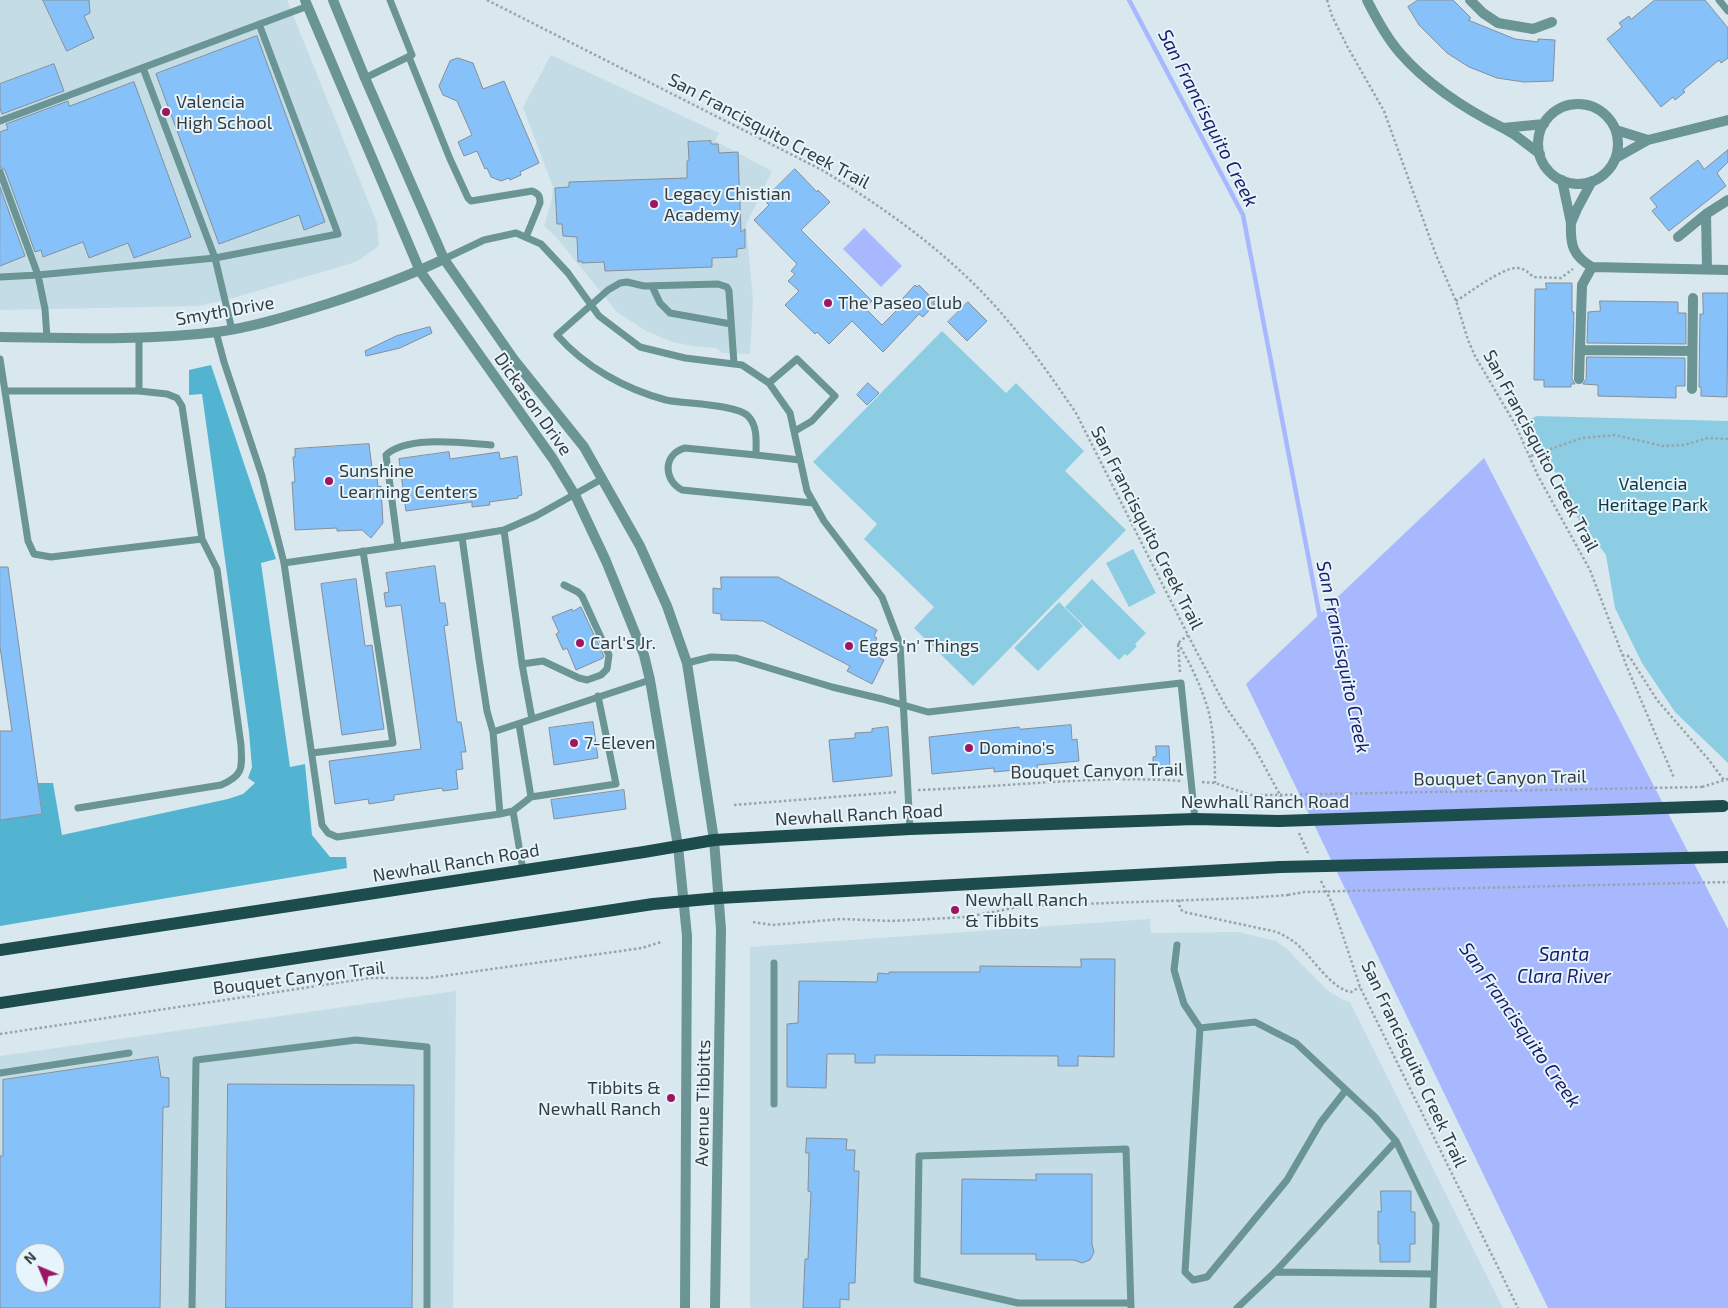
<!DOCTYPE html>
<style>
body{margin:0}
#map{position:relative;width:1728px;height:1308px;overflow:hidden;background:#d8e8ee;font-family:"Exo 2",sans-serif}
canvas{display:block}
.north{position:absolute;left:15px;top:1243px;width:50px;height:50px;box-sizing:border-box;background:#e6f5fb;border:1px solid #a0abaf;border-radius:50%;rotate:315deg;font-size:14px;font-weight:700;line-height:20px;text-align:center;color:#363c3e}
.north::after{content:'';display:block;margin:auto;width:18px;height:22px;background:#9e1563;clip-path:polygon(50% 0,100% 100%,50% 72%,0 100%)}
</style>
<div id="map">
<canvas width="1728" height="1308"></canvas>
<div class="north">N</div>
</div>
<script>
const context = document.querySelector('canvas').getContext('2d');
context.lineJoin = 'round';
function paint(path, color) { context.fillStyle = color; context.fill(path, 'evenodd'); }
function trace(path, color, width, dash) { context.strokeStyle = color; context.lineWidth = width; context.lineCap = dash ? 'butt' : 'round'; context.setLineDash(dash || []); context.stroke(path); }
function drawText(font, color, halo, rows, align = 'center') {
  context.font = font + ' "Exo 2",sans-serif'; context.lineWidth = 4; context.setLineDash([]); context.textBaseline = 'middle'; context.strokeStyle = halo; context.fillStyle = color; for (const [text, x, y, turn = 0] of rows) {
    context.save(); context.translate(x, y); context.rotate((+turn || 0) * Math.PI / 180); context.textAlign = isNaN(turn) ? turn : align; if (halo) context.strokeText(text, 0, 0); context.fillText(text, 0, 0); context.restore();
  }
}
const built = new Path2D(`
 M0,0H287L377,223L379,246L356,262L240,296L199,306L0,310Z
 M551,55L719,133L715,141L772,171L746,225L753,300L750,354L723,353L716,348L693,346L672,342L646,331L617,312L557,238L544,226L552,199L553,187L523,107Z
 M1150,919L1151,933L1238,932L1276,941L1288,950L1327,990L1343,1000L1350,1002L1503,1308H750V947Z
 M456,991L453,1308H0V1056ZM25,1253H55V1283H25Z`);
const green = new Path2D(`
 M942,331L1006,393L1016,383L1084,451L1065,471L1126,530L973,686L914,628L934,607L864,539L877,524L813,462Z
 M1537,416L1728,421V763L1675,712L1642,663L1615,608L1606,555L1577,517L1561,478L1541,458L1526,421Z
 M1133,549L1156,593L1129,607L1106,563Z
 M1092,579L1146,633L1135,644L1137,646L1127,656L1125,654L1119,660L1065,607Z
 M1059,602L1083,626L1038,671L1014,648Z`);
const forest = new Path2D(`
 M211,365L276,559L261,563L290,767L305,764L312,835L330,857H346L347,868L0,926V820L42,814L38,783H53L62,835L228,799L243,794L255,783L248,778L252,767L249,732L202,394L189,395V370Z`);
const water = new Path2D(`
 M864,228L902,266L881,287L843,249Z
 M1484,458L1728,929V1308H1548L1246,684Z`);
const stream = new Path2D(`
 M1129,0L1243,215L1320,618`);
const building = new Path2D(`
 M43,0H89L90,13L84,16L94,38L67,51Z
 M1418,0H1453L1471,18L1468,20L1515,39L1538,42V39L1555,40L1553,81L1524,82L1497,78L1469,67L1447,53L1419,25L1408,7Z
 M1655,0H1705L1728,28V58L1721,63L1719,60L1683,90L1685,92L1675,100L1673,97L1661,107L1607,39L1622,27L1619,23L1629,16L1631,19Z
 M257,36L325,222L304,230L299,215L219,244L156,74Z
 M458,58L473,63L483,89L504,81L539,163L520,172L521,175L510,180L509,178L501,181L491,177L487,168L485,169L477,151L464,156L458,142L472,135L457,101L443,95L439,86L450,61Z
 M54,64L64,91L2,114L0,108V84Z
 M134,82L191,237L134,258L128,243L89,258L83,242L43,257L41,250L35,252L5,170L0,167V132L8,129L6,124L68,101L69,106Z
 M711,141V144H718L719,153L738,152L741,232L745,229V248L737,249V257L712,258V267L605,271L604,262L582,263V261L578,262L577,237L563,236L562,224H557L555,188L569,187V182L687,178V161L689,160L688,142Z
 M1728,150V162L1717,173L1726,186L1669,231L1652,211L1657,207L1650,198L1698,160L1704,169Z
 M795,169L817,192L818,190L830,202L801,230L872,301L865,308L882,325L904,303L903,298L915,285L917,287L919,285L935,301L933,303L935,304L923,317L919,314L883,352L852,321L829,344L817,332L815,334L785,305L799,291L788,281L795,274L791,271L797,264L754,220L769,205L764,200Z
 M0,187L25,256L0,266Z
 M1546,283H1572V312H1574L1572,379L1575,384H1571V387H1544V380H1534L1535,289H1546Z
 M1703,293H1728L1727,397L1701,396V387H1699L1700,314H1703Z
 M1600,301L1678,302V313H1686V344L1587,343L1588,312L1600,311Z
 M968,302L987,321L967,341L948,322Z
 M430,327L432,333L400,348L366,356L365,351L396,336Z
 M1587,357L1685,358V386H1676V398L1598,396V385L1583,384L1586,379Z
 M868,383L879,393L867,405L857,395Z
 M369,444L372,468L376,467L378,487L381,486L383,523L371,538L362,530L337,531V528L295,530L292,482H295L293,457H295V449Z
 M449,452L450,459L499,452L500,459L517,456L522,495L518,496V498L489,502L490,505L472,507V502L406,511L399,459Z
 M435,566L440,603H445L448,625L444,626L457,722H461L466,752H461L463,769L456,770L458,789L443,791L442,788L394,795V800L369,804L368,799L335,804L329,761L421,749L401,605L386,607L384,593L389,592L386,573Z
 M0,567H8L42,814L0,820V731H12L0,647Z
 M721,577H778L877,630L874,636L877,638L869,653L884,660L872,684L847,671L850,666L763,621L721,620V614L713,613V588L721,589Z
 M356,579L365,646L372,645L384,729L342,735L321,584Z
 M581,607L604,656L603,658L576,670L567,648L563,650L556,634L559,632L552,617L572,609L573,611Z
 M593,722L598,758L554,765L549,728Z
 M1071,725L1072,740L1077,739L1079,761L1037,765L1038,768L994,772V768L932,774L929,737L1019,727L1020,729Z
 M888,727L892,776L833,782L829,740L855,738V733L872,732V729Z
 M1156,746H1169L1170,769L1153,770V757L1156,756Z
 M624,790L626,809L554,819L551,800Z
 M1081,959H1115L1114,1057L1078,1056V1066H1058V1056L875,1055V1063H855V1054H827L826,1088L787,1087V1024L798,1023L799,981L877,982L878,973L889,974V972H980V966L1081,967Z
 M158,1057L161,1077L169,1078V1107H163L160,1308H0V1156H3V1080ZM25,1253H55V1283H25Z
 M228,1084L414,1085L412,1308H226Z
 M807,1138L847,1139L846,1150H855L854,1171H859L855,1283H849V1300L840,1299V1308H803L805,1259H808L811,1192L808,1191L809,1153H806Z
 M1036,1174H1092V1244L1094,1252L1090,1260L1082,1263L1074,1260H1036V1254H961L962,1179L1036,1180Z
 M1381,1191H1411V1212H1415V1244H1410V1262H1380V1244H1378V1211L1381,1212Z`);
const path = new Path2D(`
 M487,0L822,170C878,204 931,241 977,287C1015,325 1046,369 1076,413L1192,643L1227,709L1253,745L1287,808
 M1327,0L1332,16L1347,46L1384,111L1436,255L1456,301L1468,340L1475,356L1516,426L1538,476L1590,570L1627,667L1674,778
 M1456,301C1469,293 1502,268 1516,268C1524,268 1528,272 1533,277L1561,278L1573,269
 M1531,456L1582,438L1615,435L1663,446L1684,445L1708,438L1728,439
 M1178,643C1190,663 1200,684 1207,706C1214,728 1215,760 1215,783
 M1622,655L1628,656L1631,659L1657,700L1709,760L1724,780
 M1180,672L1178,643L1188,635
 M1202,782L1215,783L1251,795H1270
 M1702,787L1728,779
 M918,790C1006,787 1094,775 1182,781
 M734,805L897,792
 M1299,833L1308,853
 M1321,881L1332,903L1360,987L1518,1308
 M1179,900L1180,909L1184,912L1277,932C1285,936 1293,940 1300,947C1314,960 1332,989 1351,992L1360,987
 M753,922L772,925L841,919L892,921L967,917L1023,906L1248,898L1288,895
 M0,1034L370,978H428L642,948L661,942`);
const service = new Path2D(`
 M1719,0L1728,11
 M409,57L450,159L468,198L471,201L532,191C539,194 540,196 540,203L526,237
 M143,68L215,258L338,234L259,24
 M365,78L412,55L390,0
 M0,121L308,6
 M0,172L38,275L0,277
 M444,259L484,240L516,233L541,244L568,273L599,316L640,347L685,358L742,365L769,383L790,413L807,491L824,521L882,597L900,644L910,829
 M652,286L660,303L670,313L731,324
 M216,332L224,362L262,476L284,563L322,825L328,833L337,837L500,814L513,811L531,797
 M47,338L45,309L38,275L215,258L232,330
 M139,339V391
 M0,359L28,541L34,554L51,557L202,539
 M734,364L729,291L727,287L718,284L644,286L627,282L620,283L608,290L557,335C585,367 625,389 666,400C684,404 736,404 748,416C758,426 756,442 756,455L800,460
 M769,383L797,359L835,396L812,421L795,431
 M5,391H139L167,394L177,398L182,406L202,539L217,569L241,745C242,768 244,775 221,785L78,808
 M756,455L685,448C663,454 663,480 682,490L813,503
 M504,530L522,664L532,719
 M462,537L479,659L487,711L493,732L500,814
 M398,546L386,455C407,435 463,443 491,445
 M284,563L462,537L504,530L536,516L602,479
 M687,663L711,657L736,658L832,687L882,699L928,712L1181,683L1195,819
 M522,664L543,661L579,678L587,680L601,675L607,669L609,655L582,596L578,592L564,585
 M519,724L531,797L616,784L598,696
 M493,732L650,680
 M312,753L393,743L363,551
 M513,811L523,870
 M1177,945L1174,970L1184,1004L1200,1028
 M774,963V1104
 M0,1073L129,1053
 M1346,1090L1321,1122L1287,1180L1207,1277L1193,1280L1185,1272L1200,1028L1255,1022L1296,1043L1375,1117L1396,1141L1436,1224L1433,1308
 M1275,1272L1434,1274
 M1129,1303H1018L917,1280L919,1156L1126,1149L1131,1308
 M192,1308L196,1060L356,1040L427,1047V1308
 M1237,1308L1275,1272L1396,1141`);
const minor = new Path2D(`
 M1367,0C1376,18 1387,38 1400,53C1428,85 1465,109 1503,128
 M1470,0L1483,13L1498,23L1533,29L1552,22
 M1538 144a40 40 0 1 1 80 0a40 40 0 1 1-80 0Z
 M1616,130L1648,140L1616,158
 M1648,140L1728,120
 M1540,154L1515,135L1503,128L1544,124
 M1562,180L1571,223L1577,209L1592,181
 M1706,214L1707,269
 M1571,223C1570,245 1573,256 1592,267L1728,270
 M1678,237L1706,214L1728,200
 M1580,350L1692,351
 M1579,379L1582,285L1592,267
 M1692,389L1693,298`);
const tertiary = new Path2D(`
 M305,0L420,271L553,459L575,495L606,561L644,655L650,680L678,846L687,936L685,1308
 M333,0L365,78L444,259L515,361L584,447L640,546L667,606L687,663L714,840L721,929L715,1308
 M0,337C72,338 145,341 217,332C254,327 291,315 327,304C367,291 407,277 444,259`);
const primary = new Path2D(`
 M0,950L644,852L714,840L910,829L1195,819L1279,821
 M0,1003L653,904L719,898L1280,867`);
const pathBridge = new Path2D(`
 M1270,795L1702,787
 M1288,895L1304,892L1728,882`);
const primaryBridge = new Path2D(`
 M1279,821L1723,806
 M1280,867L1728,857`);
const markers = [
 [166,112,5,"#9e1563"],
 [654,204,5,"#9e1563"],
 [828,303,5,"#9e1563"],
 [329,481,5,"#9e1563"],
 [580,643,5,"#9e1563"],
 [849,646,5,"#9e1563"],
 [574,743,5,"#9e1563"],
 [969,748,5,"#9e1563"],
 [955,910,5,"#9e1563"],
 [671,1098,5,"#9e1563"]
];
const poiNames = [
 ["Valencia",176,102],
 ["High School",176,123],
 ["Legacy Chistian",664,194],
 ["Academy",664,215],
 ["The Paseo Club",838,303],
 ["Sunshine",339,471],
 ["Learning Centers",339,492],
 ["Carl's Jr.",590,643],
 ["Eggs 'n' Things",859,646],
 ["7-Eleven",584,743],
 ["Domino's",979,748],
 ["Newhall Ranch",965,900],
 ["& Tibbits",965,921],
 ["Tibbits &",661,1088,"right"],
 ["Newhall Ranch",661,1109,"right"]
];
const streetNames = [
 ["San Francisquito Creek Trail",769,131,28],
 ["Smyth Drive",225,311,-10],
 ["Dickason Drive",533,404,55],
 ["San Francisquito Creek Trail",1541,451,62],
 ["San Francisquito Creek Trail",1147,528,63],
 ["Bouquet Canyon Trail",1097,771,-1],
 ["Bouquet Canyon Trail",1500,778,-1],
 ["Newhall Ranch Road",1265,802],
 ["Newhall Ranch Road",859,815,-3],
 ["Newhall Ranch Road",456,863,-9],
 ["Bouquet Canyon Trail",299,978,-7],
 ["San Francisquito Creek Trail",1414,1064,65],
 ["Avenue Tibbitts",703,1103,-89]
];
const parkNames = [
 ["Valencia",1653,484],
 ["Heritage Park",1653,505]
];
const waterNames = [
 ["San Francisquito Creek",1208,118,63],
 ["San Francisquito Creek",1343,657,78],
 ["Santa",1564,955],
 ["Clara River",1564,977],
 ["San Francisquito Creek",1520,1025,55]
];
paint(built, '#c4dce5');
paint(green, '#8dcde4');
paint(forest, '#53b4d2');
paint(water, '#a8b8fe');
trace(stream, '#a8b8fe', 4.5);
paint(building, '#86c1f9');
trace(building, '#858f99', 1);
trace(path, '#98a4a9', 2.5, [2.5, 2.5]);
trace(service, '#6b9494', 7);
trace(minor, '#6b9494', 10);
trace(tertiary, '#6b9494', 10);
trace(primary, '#1c4c4c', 12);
trace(pathBridge, '#98a4a9', 2.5, [2.5, 2.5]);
trace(primaryBridge, '#1c4c4c', 12);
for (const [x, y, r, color] of markers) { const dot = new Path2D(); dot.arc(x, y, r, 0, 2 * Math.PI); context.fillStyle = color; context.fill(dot); trace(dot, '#e6f5fb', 2); }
drawText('18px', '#363c3e', '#e6f5fb', poiNames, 'left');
drawText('18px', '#363c3e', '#e6f5fb', streetNames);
drawText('18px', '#0c3946', '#e6f5fb', parkNames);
drawText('italic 19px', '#1b1b69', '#e6f5fb', waterNames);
</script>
